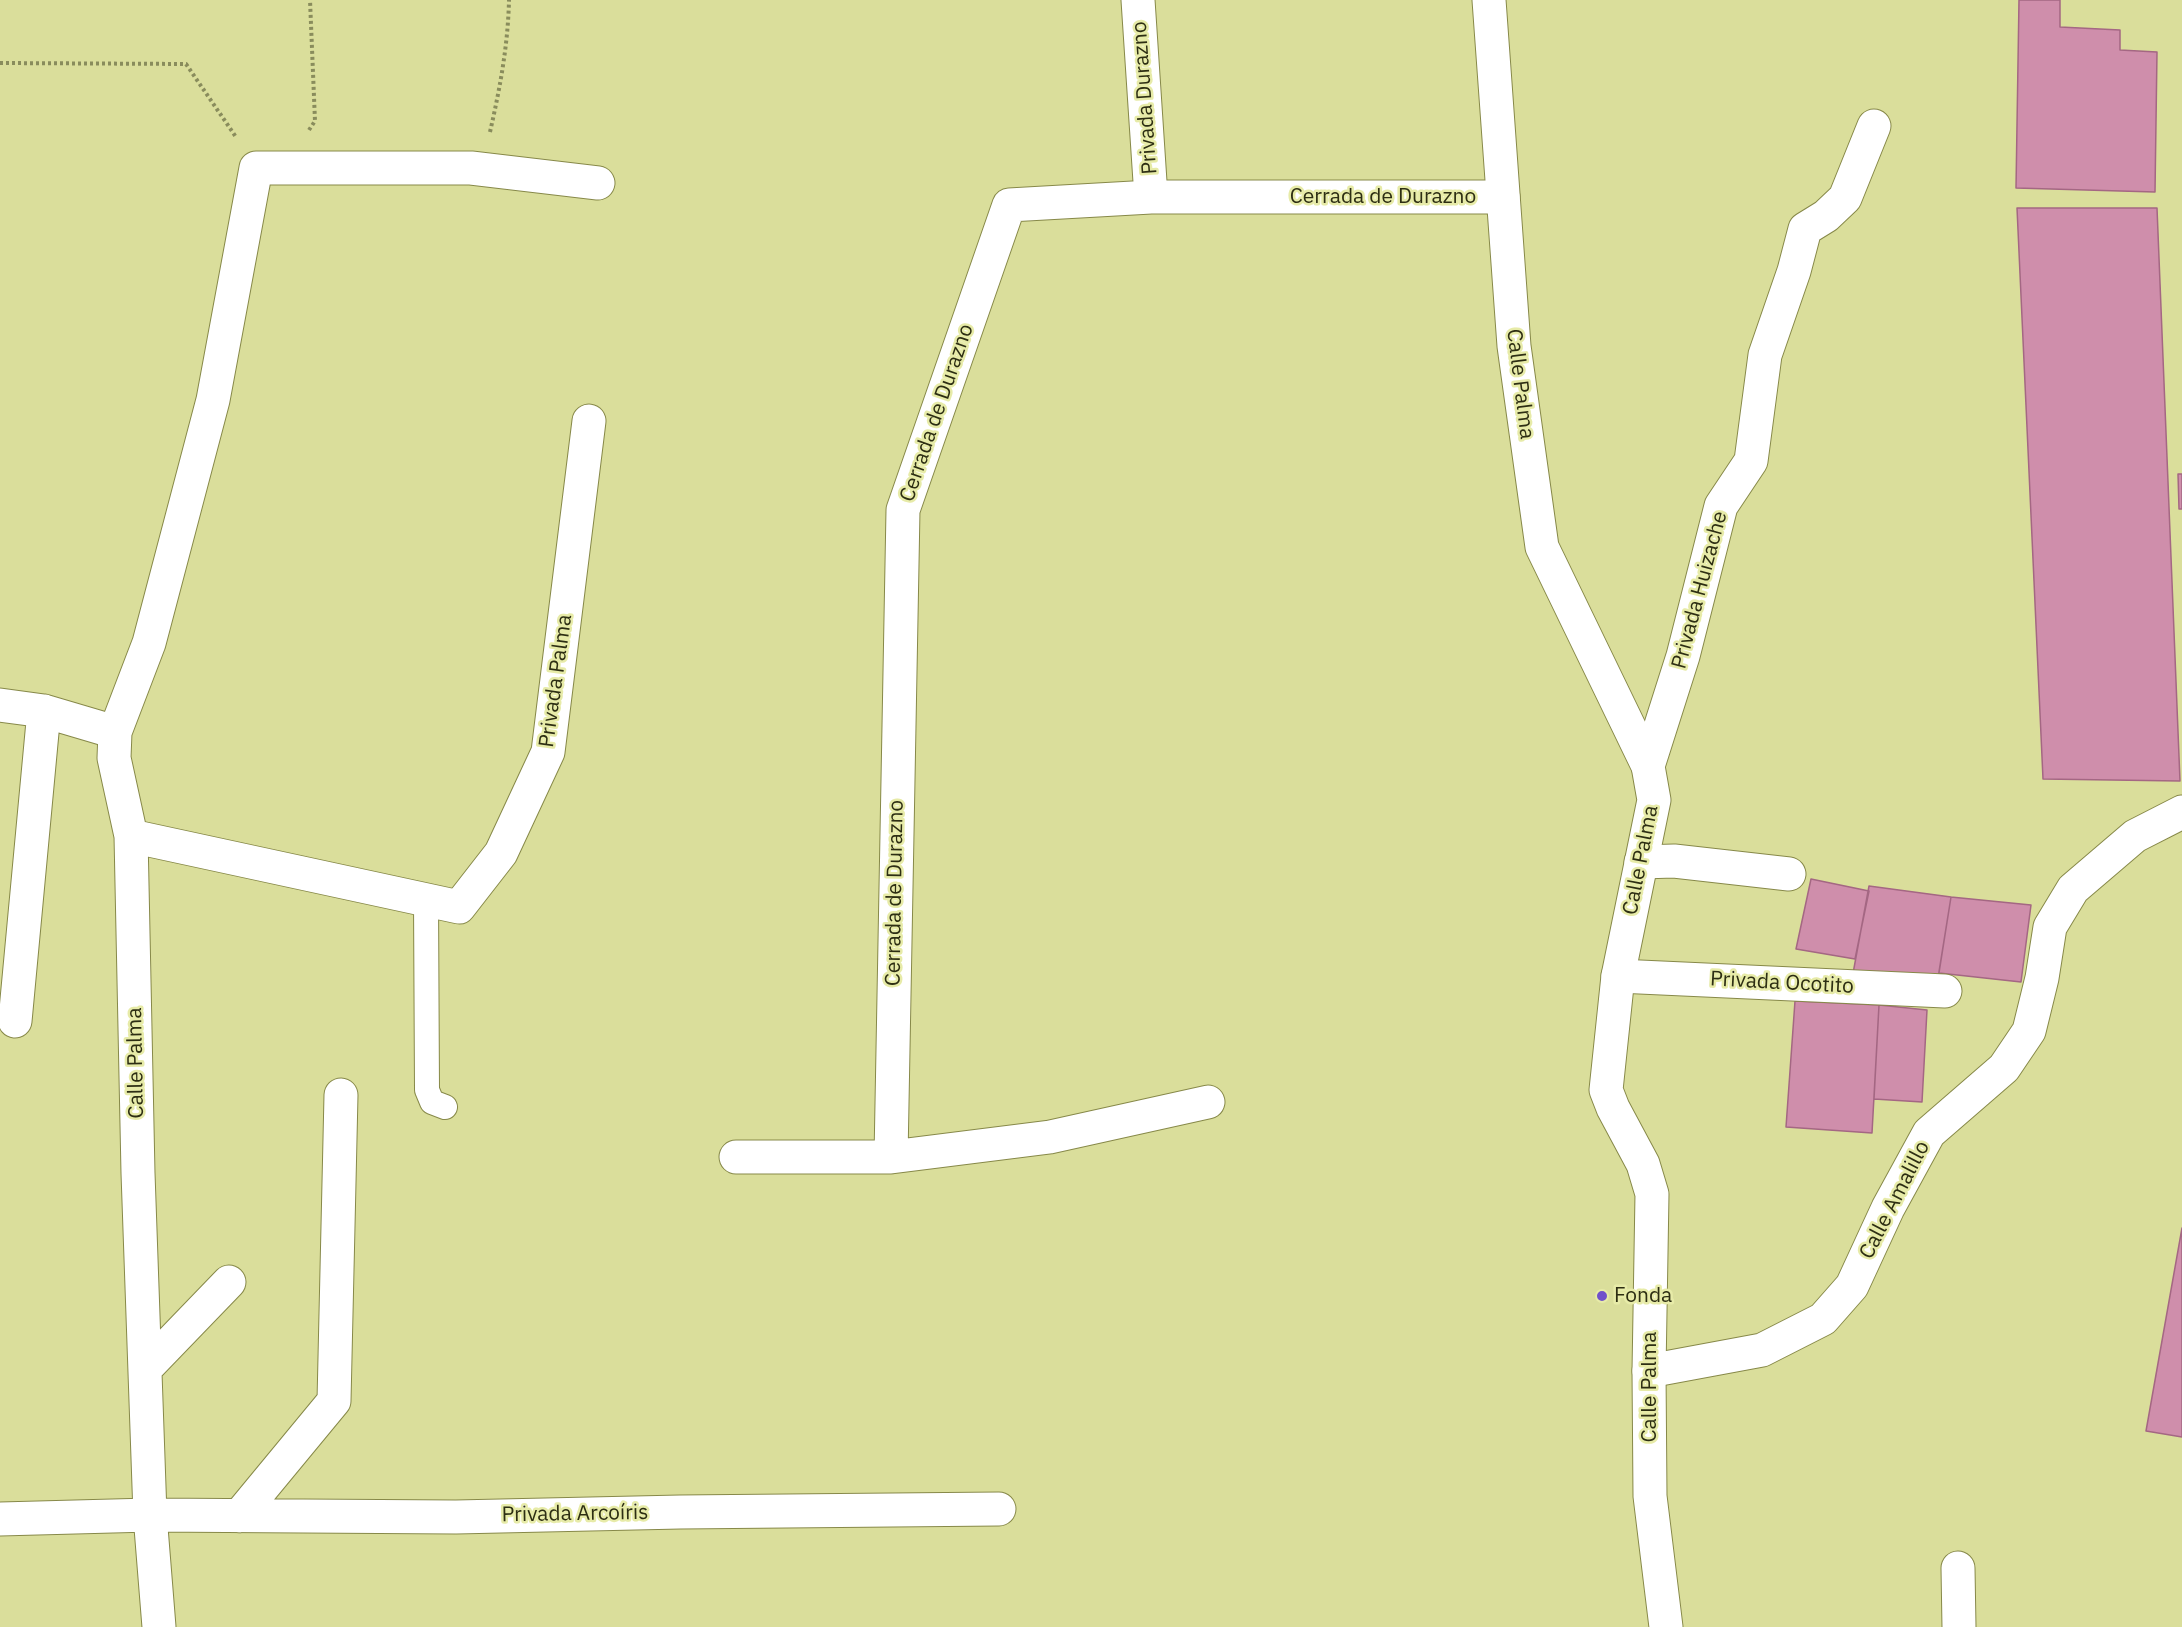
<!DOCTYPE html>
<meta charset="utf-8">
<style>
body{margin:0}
canvas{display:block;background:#dade9b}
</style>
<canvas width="2182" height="1627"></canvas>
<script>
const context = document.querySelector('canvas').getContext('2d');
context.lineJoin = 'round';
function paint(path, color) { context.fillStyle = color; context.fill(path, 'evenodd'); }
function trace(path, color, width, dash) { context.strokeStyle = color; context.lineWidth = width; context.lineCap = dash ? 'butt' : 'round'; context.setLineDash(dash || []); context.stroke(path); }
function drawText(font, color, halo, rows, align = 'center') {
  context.font = font + ' "IBM Plex Sans",sans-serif'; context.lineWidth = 5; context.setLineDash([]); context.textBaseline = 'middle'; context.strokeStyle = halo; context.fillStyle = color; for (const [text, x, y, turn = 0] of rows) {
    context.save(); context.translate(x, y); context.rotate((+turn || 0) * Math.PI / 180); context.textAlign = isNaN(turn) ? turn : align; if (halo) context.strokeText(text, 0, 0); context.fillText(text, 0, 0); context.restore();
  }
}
const building = new Path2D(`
 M2019,0H2060V27L2120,30V50L2157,52L2155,192L2016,188Z
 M2017,208H2157L2180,781L2043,779Z
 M2178,474H2182V509H2179Z
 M1811,879L1869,891L1855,959L1796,949Z
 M1869,886L1951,897L1937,984L1852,979Z
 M1951,897L2031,905L2021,982L1939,973Z
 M1795,1001L1879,1005L1872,1133L1786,1127Z
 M1879,1005L1927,1010L1922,1102L1874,1099Z
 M2182,1228V1437L2146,1431Z`);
const path = new Path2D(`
 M0,63L186,64L236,137
 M309,130L315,121L310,0
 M490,132C500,88 508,45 509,0`);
const service = new Path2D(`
 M426,900L427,1090L432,1102L445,1107`);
const minor = new Path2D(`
 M1138,0L1151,197
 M0,705L44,711L115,732
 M1648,766L1683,656L1721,506L1751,461L1765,355L1794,271L1805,229L1826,216L1845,198L1874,126
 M131,836L459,907L501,853L548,752L589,421
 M1641,862L1674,861L1789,874
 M1618,976L1945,991
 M15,1021L44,711
 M736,1157H891L1050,1137L1208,1102
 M891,1157L903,510L1009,205L1151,197H1503
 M146,1368L229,1282
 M1649,1371L1762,1350L1823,1319L1852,1286L1888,1208L1929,1133L2004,1068L2029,1031L2042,978L2050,927L2073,889L2135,836L2182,812
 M239,1516L334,1401L341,1095
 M0,1519L150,1515L456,1517L680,1512L999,1509
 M1958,1568L1959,1627
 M159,1627L150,1515L138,1173L131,836L114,758L115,732L149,643L213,400L256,168H471L598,183`);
const tertiary = new Path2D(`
 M1489,0L1514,346L1542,547L1648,766L1654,800L1618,976L1606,1090L1613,1108L1643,1164L1652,1194L1649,1371L1650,1496L1666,1627`);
const markers = [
 [1602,1296,6,"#7051ca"]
];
const streetNames = [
 ["Privada Durazno",1145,98,-94],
 ["Cerrada de Durazno",1383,197],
 ["Calle Palma",1520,384,83],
 ["Cerrada de Durazno",937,413,-71],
 ["Privada Huizache",1700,590,-75],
 ["Privada Palma",556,681,-82],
 ["Calle Palma",1641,860,-79],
 ["Cerrada de Durazno",895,893,-89],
 ["Privada Ocotito",1782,983,3],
 ["Calle Palma",136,1063,-91],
 ["Calle Amalillo",1895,1200,-63],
 ["Calle Palma",1650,1387,-90],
 ["Privada Arcoíris",575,1514,-1]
];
const poiNames = [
 ["Fonda",1614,1296]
];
paint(building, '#cf8eab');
trace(building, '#a46783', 1.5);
trace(service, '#878949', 26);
trace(minor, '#878949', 35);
trace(tertiary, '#878949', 35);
trace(path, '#898c5c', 4, [3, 3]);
trace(service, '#fff', 24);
trace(minor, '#fff', 33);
trace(tertiary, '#fff', 33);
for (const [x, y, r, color] of markers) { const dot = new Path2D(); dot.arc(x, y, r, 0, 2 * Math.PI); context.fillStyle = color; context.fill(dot); trace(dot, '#e7eba8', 2); }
drawText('21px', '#2d2e13', '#e7eba8', streetNames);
drawText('21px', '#2d2e13', '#e7eba8', poiNames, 'left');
</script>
